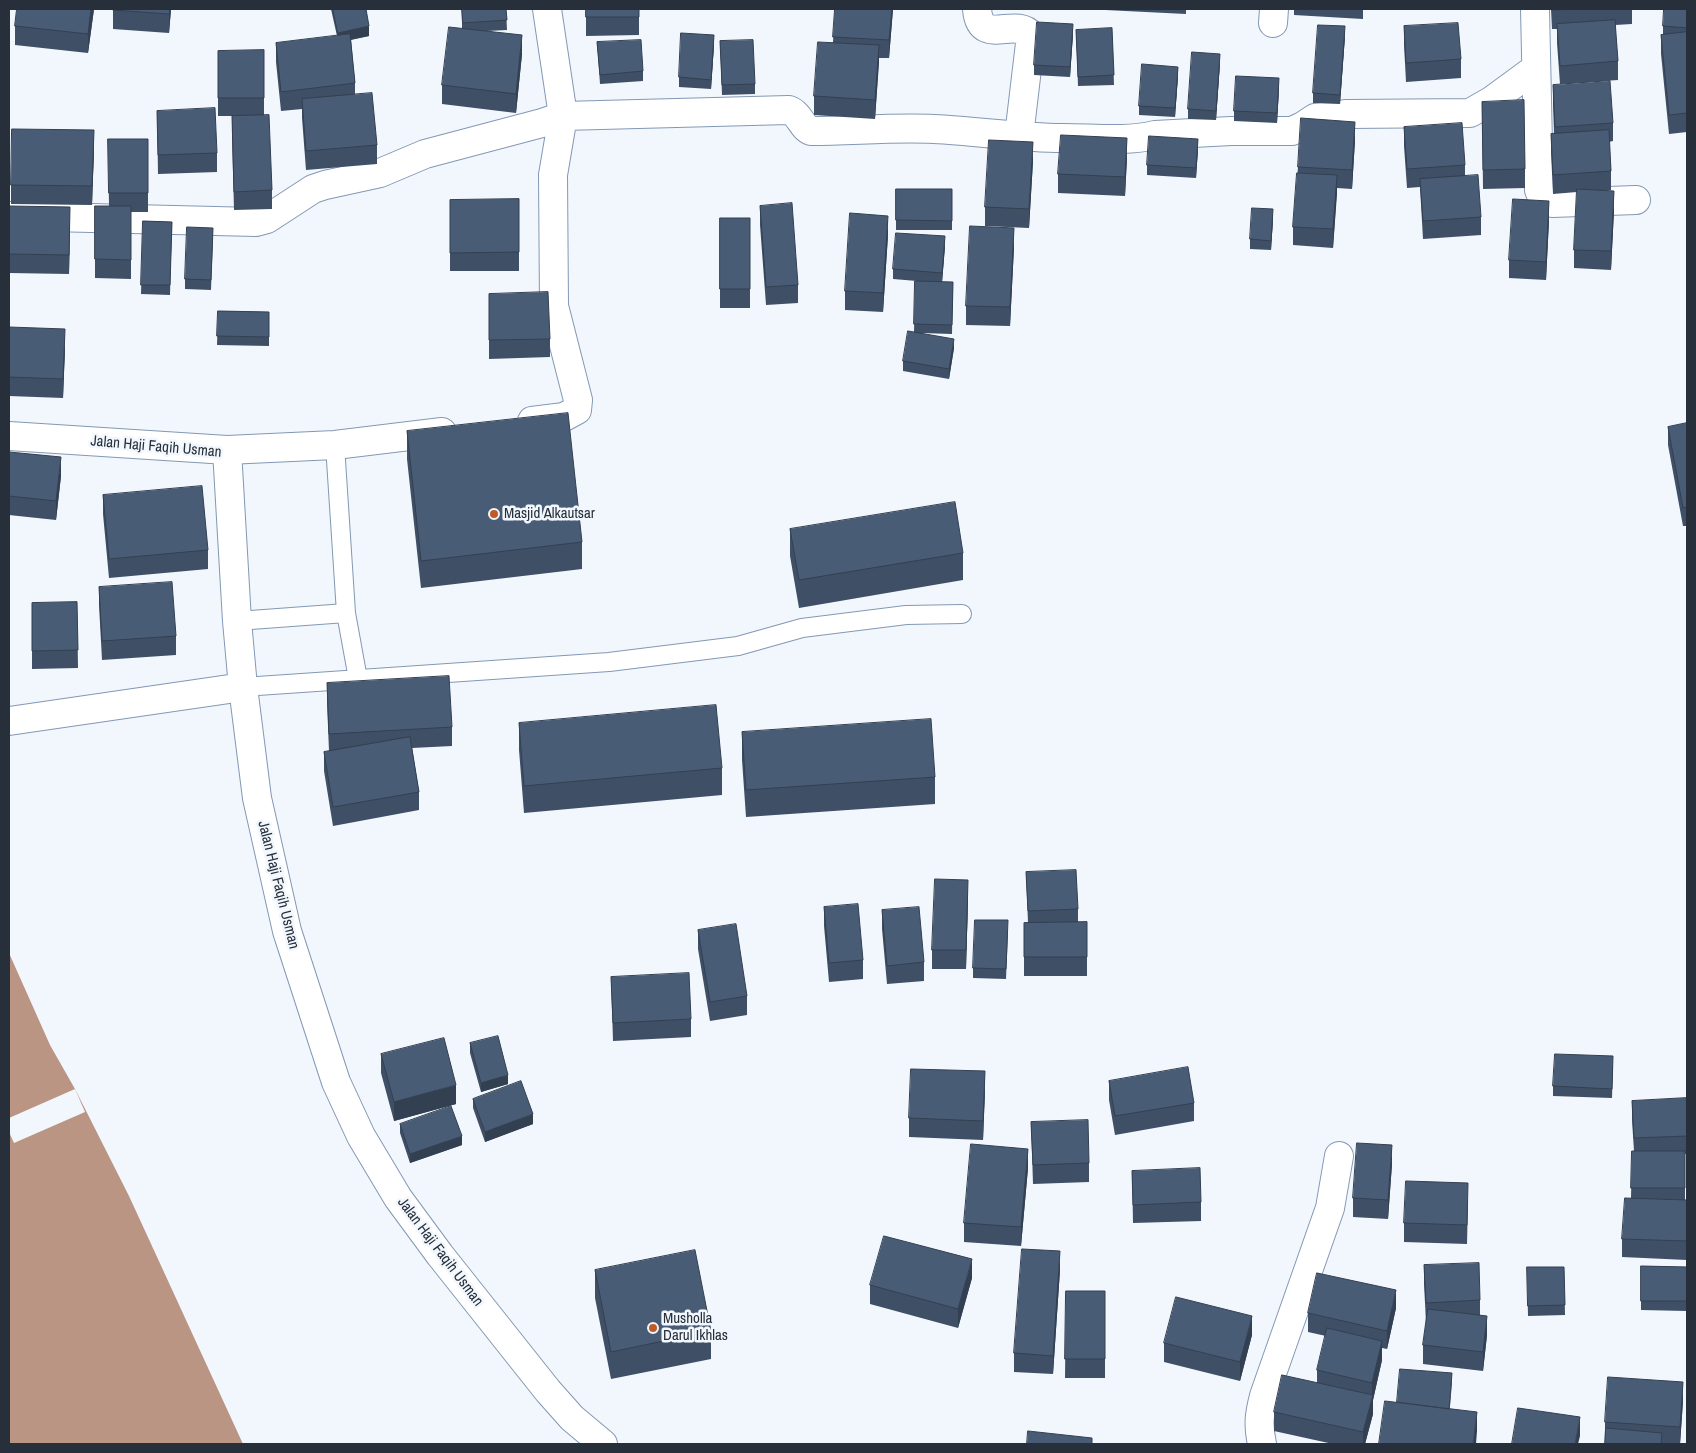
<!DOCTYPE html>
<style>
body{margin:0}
#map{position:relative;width:1696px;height:1453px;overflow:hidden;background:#f2f7fd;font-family:"Archivo Narrow",sans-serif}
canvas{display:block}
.frame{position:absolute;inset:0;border:10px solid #262f3a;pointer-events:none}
</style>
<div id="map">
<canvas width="1696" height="1453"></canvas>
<div class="frame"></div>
</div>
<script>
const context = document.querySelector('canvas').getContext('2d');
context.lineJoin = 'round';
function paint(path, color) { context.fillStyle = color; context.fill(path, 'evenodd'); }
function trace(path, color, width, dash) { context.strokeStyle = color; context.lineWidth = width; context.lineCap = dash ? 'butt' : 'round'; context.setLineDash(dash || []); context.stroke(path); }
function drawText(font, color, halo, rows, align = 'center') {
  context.font = font + ' "Archivo Narrow",sans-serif'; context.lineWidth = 5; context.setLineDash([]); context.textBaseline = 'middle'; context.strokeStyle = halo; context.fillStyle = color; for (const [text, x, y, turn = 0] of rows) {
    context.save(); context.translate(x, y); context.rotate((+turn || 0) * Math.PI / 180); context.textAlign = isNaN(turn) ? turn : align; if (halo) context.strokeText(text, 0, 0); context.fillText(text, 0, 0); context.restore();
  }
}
const water = new Path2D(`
 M9,953L50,1045L75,1089L129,1196L243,1444H9Z`);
const pier = new Path2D(`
 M75,1089L85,1112L14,1143L9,1132V1118Z`);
const service = new Path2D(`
 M335,445L346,613
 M237,621L346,613L358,679
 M243,687L609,662L738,646L802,628L906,615L962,614`);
const minor = new Path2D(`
 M547,9L563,116L789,110C800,114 802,128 811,131C852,131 893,127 934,129C977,131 1020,138 1063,138C1094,138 1125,142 1155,135L1231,131H1292L1303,126L1315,118L1347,114L1470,113L1491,101L1536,68
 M977,9C980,48 1015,16 1031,35L1019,136
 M1535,9L1539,190C1541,197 1544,201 1552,203L1636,200
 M1273,23L1274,9
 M9,216L256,222L267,219L313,189L325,185L380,173L425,154L542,123L563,116L553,175L554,306L578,400L577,410L564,417L532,421
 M227,450L335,445L442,432
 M9,721L243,687
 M1262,1444C1258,1425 1259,1415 1264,1396L1330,1208L1339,1156`);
const tertiary = new Path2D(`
 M9,436L227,450L237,621L243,687L257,798L287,931L336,1082L361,1136L398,1198L440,1255L548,1391L572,1418L603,1444`);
const wall = new Path2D(`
 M17,9H94L88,53L15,45V26Z
 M113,9H171L169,33L113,29Z
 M331,9H366L369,36L351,40L355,83V94L377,145V164L306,170L302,118V109L281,111L276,62V43L337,36Z
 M462,9H506L507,30L487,31L522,54L516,113L442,104V85L462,29Z
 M586,9H639V35L586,36Z
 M835,9H893L889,58H879L875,119L814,115V96L833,42Z
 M1085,9H1186V14Z
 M1294,9H1363V19L1294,15Z
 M1551,9H1632V24L1615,25L1618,61V80L1560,84L1557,43V29H1552Z
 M1687,9V132L1669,134L1661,54V35H1663V26Z
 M1404,26L1461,59V78L1406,82L1404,45Z
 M1112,28L1114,85L1078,86L1076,30Z
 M1073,34L1070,77L1034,75V65Z
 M1345,36L1340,104L1313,103V93Z
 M720,41L755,84V94L722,95Z
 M597,42L643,71V81L600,84Z
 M714,45L711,89L679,87V77Z
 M264,50V115L272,190V209L234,210L232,135V116H233H218V51Z
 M1220,63L1216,120L1188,119V109Z
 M1178,76L1175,117L1139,115V106Z
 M1553,85L1613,123V141L1609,142L1611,171V190L1603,191L1614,210L1611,270L1574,268V250L1577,192L1553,194L1551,152V134L1554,133L1553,104Z
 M1279,88L1277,123L1234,121V111Z
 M1482,102L1525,169V188L1483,189Z
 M157,111L217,153V172L158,174Z
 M1404,127L1465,165V176L1481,217V235L1423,239L1420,187L1407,188L1404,146Z
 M108,139H148V212H131V279L95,278V206H109Z
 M1355,140L1352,189L1337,188L1333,248L1293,245V227L1298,167Z
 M94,149L92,205L11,204V185Z
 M1198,149L1196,178L1147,175V165Z
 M1127,157L1125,196L1058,193V174Z
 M1033,161L1029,228L985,226V207Z
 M896,189H952V230H896Z
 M519,199V271H450V200Z
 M9,206L70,226L69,274L9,273Z
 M760,206L798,285V303L766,305L760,225Z
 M720,218H750V308H720Z
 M1273,219L1271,250L1250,249V239Z
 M1549,220L1546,280L1509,278V260Z
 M143,221L172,222L170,295L141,294Z
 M888,235L883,312L845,310V291Z
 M213,237L211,290L185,289V279Z
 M945,246L942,282H953L952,334L921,333L954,348L949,379L903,371V361L914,332L915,281L929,282L893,279V269Z
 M1014,247L1010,326L966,325V306Z
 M489,294L550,339V357L489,359Z
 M218,311L269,312V346L217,345Z
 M9,327L65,348L63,398L9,396Z
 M1687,423V526H1683L1668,445V427Z
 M407,431L582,542V569L421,588L407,459Z
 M9,452L61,476L56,520L9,515Z
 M103,495L208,550V569L109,578L103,514Z
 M790,529L963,553V580L799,608L790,556Z
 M99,587L176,636V655L102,660L99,605Z
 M77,602L78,668L32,669V603Z
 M327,683L452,727V746L412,748L419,792V810L333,826L324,771V752L329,751L327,702Z
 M519,723L722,768V795L524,813L519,750Z
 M742,732L935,777V804L746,817L742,760Z
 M1026,872L1078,909V922H1087V976H1024V923H1028Z
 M968,899L966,969H932V950Z
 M824,907L863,960V979L829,982L824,926Z
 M882,910L924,962V981L887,984L882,929Z
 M698,930L747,996V1015L710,1021L698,949Z
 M1008,930L1006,979L973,978V968Z
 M611,977L691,1019V1037L613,1041Z
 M470,1043L508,1084L481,1092L470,1053Z
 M381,1054L456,1104L394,1121L381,1073Z
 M1613,1066L1612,1098L1553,1096V1086Z
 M1109,1081L1194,1103V1121L1115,1135L1109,1100Z
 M985,1090L983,1140L909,1137V1118Z
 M1687,1098V1154H1685V1200H1687V1260L1622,1257V1239L1631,1198L1632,1151H1634L1632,1120V1101Z
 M473,1099L533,1124L485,1142L473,1108Z
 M1031,1122L1089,1163V1182L1033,1184Z
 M400,1124L462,1145L410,1163L400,1133Z
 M1392,1164L1388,1219L1353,1217V1198Z
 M1028,1168L1021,1246L964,1242V1223Z
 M1132,1171L1201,1202V1221L1133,1223Z
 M1468,1201L1467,1244L1404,1242V1223Z
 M1424,1265L1480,1300V1315L1487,1335L1483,1371L1423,1364V1345L1426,1322L1424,1284Z
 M1641,1266L1687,1267V1311L1641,1310Z
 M1527,1267H1564L1565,1315L1528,1316Z
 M595,1270L711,1331V1359L611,1379L595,1298Z
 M1060,1270L1053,1374L1014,1372V1353Z
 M972,1278L958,1328L870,1304V1285Z
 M1066,1291H1105V1378H1065Z
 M1396,1308L1387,1349L1382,1348V1360L1373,1400V1414L1365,1444H1333L1274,1431V1412L1317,1383V1370L1326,1336L1308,1332V1313Z
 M1252,1335L1240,1381L1164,1362V1343Z
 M1683,1401L1680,1444H1605V1422Z`);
const shadedWall = new Path2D(`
 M91,9H94L88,53V34Z
 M170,9H171L169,33V14Z
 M892,9H893L889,58V40Z
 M1073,24V34L1070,77V67Z
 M369,26V36L338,42V33Z
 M1345,26V36L1340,104V95Z
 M522,35V54L516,113V94Z
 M714,35V45L711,89V80Z
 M879,45V63L875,119V100Z
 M1220,54V63L1216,120V111Z
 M1178,67V76L1175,117V108Z
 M1279,78V88L1277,123V113Z
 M1355,122V140L1352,189V170Z
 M94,130V149L92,205V186Z
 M1127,138V157L1125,196V177Z
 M1198,139V149L1196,178V168Z
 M1033,142V161L1029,228V209Z
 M1337,175V194L1333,248V229Z
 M1614,191V210L1611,270V251Z
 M1549,201V220L1546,280V262Z
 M70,207V226L69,274V255Z
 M1273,209V219L1271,250V241Z
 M888,216V235L883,312V293Z
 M1014,228V247L1010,326V307Z
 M945,236V246L942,283V273Z
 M65,329V348L63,398V379Z
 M954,339V348L949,379V369Z
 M61,457V476L56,520V501Z
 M968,880V899L966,969V950Z
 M985,1071V1090L983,1140V1121Z
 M508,1075V1084L481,1092V1083Z
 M456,1085V1104L394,1121V1102Z
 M533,1114V1124L485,1142V1132Z
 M462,1136V1145L410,1163V1154Z
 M1392,1145V1164L1388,1219V1200Z
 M1028,1149V1168L1021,1246V1227Z
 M1060,1251V1270L1053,1374V1356Z
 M972,1259V1278L958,1328V1309Z
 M1396,1290V1308L1387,1349V1331Z
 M1252,1316V1335L1240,1381V1362Z
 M1487,1316V1335L1483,1371V1352Z
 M1382,1341V1360L1373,1400V1414L1365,1444H1363V1432L1372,1398V1383Z
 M1452,1373V1382L1449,1419V1409Z
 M1683,1382V1401L1680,1444V1427Z
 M1477,1412V1431L1476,1444H1473Z
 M1580,1417V1436L1578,1444H1575Z`);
const building = new Path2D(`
 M17,9H91L88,34L15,26Z
 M113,9H170L169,14L113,10Z
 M333,9H366L369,26L338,33Z
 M462,9H506L507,20L463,23Z
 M586,9H639V17H586Z
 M835,9H892L889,40L833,37Z
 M1552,9H1574L1552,10Z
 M1664,9H1687V28L1663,26Z
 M1615,20L1618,61L1560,66L1557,24Z
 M1037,22L1073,24L1070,67L1034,65Z
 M1458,23L1461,59L1406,63L1404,26Z
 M1318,25L1345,26L1340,95L1313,93Z
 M449,27L522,35L516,94L442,85Z
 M1112,28L1114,75L1078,77L1076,30Z
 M1687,32V113L1669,115L1661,35Z
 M681,33L714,35L711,80L679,77Z
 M350,34L355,83L281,92L276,43Z
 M641,40L643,71L600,75L597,42Z
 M753,40L755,84L722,85L720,41Z
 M818,42L879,45L875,100L814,96Z
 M264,50V98H218V51Z
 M1192,52L1220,54L1216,111L1188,109Z
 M1142,64L1178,67L1175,108L1139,106Z
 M1236,76L1279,78L1277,113L1234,111Z
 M1610,81L1613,123L1555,127L1553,85Z
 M372,93L377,145L306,151L302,99Z
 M1524,100L1525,169L1483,170L1482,102Z
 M215,108L217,153L158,155L157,111Z
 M269,115L272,190L234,192L232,116Z
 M1301,118L1355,122L1352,170L1298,167Z
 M1462,123L1465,165L1407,169L1404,127Z
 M12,129L94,130L92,186L11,185Z
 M1609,130L1611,171L1553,175L1551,134Z
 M1061,135L1127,138L1125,177L1058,174Z
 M1149,136L1198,139L1196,168L1147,165Z
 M108,139H148V193H109Z
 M989,140L1033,142L1029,209L985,207Z
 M1297,173L1337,175L1333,229L1293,227Z
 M1478,175L1481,217L1423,221L1420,179Z
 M896,189H952V221L896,220Z
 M1577,189L1614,191L1611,251L1574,250Z
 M519,199V252L450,253V200Z
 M1513,199L1549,201L1546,262L1509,260Z
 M792,203L798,285L766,287L760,206Z
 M9,206L70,207L69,255L9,254Z
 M95,206H131V260L95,259Z
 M1252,208L1273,209L1271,241L1250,239Z
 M850,213L888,216L883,293L845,291Z
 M720,218H750V289H720Z
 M143,221L172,222L170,285H141Z
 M970,226L1014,228L1010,307L966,306Z
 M187,227L213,228L211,280L185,279Z
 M896,233L945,236L942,273L893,269Z
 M915,281L953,282L952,325L914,324Z
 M548,292L550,339L489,340V294Z
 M218,311L269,312V337L217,336Z
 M9,327L65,329L63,379L9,377Z
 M908,331L954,339L949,369L903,361Z
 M568,413L582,542L421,561L407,431Z
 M1687,423V507L1683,508L1668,427Z
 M9,452L61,457L56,501L9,496Z
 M202,486L208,550L109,559L103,495Z
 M955,502L963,553L799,580L790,529Z
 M172,582L176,636L102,641L99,587Z
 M77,602L78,650L32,651V603Z
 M449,676L452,727L329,734L327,683Z
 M716,705L722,768L524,786L519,723Z
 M931,719L935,777L746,790L742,732Z
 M410,737L419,792L333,807L324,752Z
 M1076,870L1078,909L1028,911L1026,872Z
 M935,879L968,880L966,950H932Z
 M858,904L863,960L829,963L824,907Z
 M919,907L924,962L887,966L882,910Z
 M975,920H1008L1006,969L973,968Z
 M1087,922V957H1024V923Z
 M736,924L747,996L710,1002L698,930Z
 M689,973L691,1019L613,1023L611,977Z
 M498,1036L508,1075L481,1083L470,1043Z
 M444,1038L456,1085L394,1102L381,1054Z
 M1555,1054L1613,1056L1612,1089L1553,1086Z
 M1188,1067L1194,1103L1115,1116L1109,1081Z
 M911,1069L985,1071L983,1121L909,1118Z
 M521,1081L533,1114L485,1132L473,1099Z
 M1687,1098V1136L1634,1138L1632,1101Z
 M451,1106L462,1136L410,1154L400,1124Z
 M1088,1120L1089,1163L1033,1165L1031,1122Z
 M1357,1143L1392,1145L1388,1200L1353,1198Z
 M971,1144L1028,1149L1021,1227L964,1223Z
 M1632,1151H1685V1188H1631Z
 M1200,1168L1201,1202L1133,1205L1132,1171Z
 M1406,1181L1468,1183L1467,1225L1404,1223Z
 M1625,1198L1687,1200V1241L1622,1239Z
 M884,1236L972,1259L958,1309L870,1285Z
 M1022,1249L1060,1251L1053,1356L1014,1353Z
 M695,1250L711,1331L611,1352L595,1270Z
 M1479,1263L1480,1300L1426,1303L1424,1265Z
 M1641,1266L1687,1267V1301H1641Z
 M1527,1267H1564L1565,1305L1528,1306Z
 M1317,1273L1396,1290L1387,1331L1308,1313Z
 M1066,1291H1105V1359H1065Z
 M1176,1297L1252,1316L1240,1362L1164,1343Z
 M1428,1309L1487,1316L1483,1352L1423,1345Z
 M1327,1328L1382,1341L1372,1383L1317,1370Z
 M1400,1369L1452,1373L1449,1409L1397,1402Z
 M1282,1375L1373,1395L1363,1432L1274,1412Z
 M1608,1377L1683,1382L1680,1427L1605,1422Z
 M1385,1401L1477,1412L1473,1444H1379Z
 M1518,1408L1580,1417L1575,1444H1512Z
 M1606,1428L1662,1433L1661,1444H1605Z
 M1028,1431L1092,1438V1444H1027Z`);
const markers = [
 [494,514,5,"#bf5b26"],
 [653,1328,5,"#bf5b26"]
];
const streetNames = [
 ["Jalan Haji Faqih Usman",156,447,5],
 ["Jalan Haji Faqih Usman",278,885,76],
 ["Jalan Haji Faqih Usman",440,1252,53]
];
const poiNames = [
 ["Masjid Alkautsar",504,514],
 ["Musholla",663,1319],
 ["Darul Ikhlas",663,1336]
];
paint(water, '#ba9584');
paint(pier, '#f2f7fd');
trace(service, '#8398b4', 20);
trace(minor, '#8398b4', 30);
trace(tertiary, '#8398b4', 30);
trace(service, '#fff', 18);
trace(minor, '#fff', 28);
trace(tertiary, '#fff', 28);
paint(wall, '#3f4f65');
paint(shadedWall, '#334052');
paint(building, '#495c75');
trace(building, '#334052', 1);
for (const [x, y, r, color] of markers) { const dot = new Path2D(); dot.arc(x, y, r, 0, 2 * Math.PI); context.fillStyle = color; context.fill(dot); trace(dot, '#f2f7fd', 2); }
drawText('15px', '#262f3a', '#f2f7fd', streetNames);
drawText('15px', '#262f3a', '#f2f7fd', poiNames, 'left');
</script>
